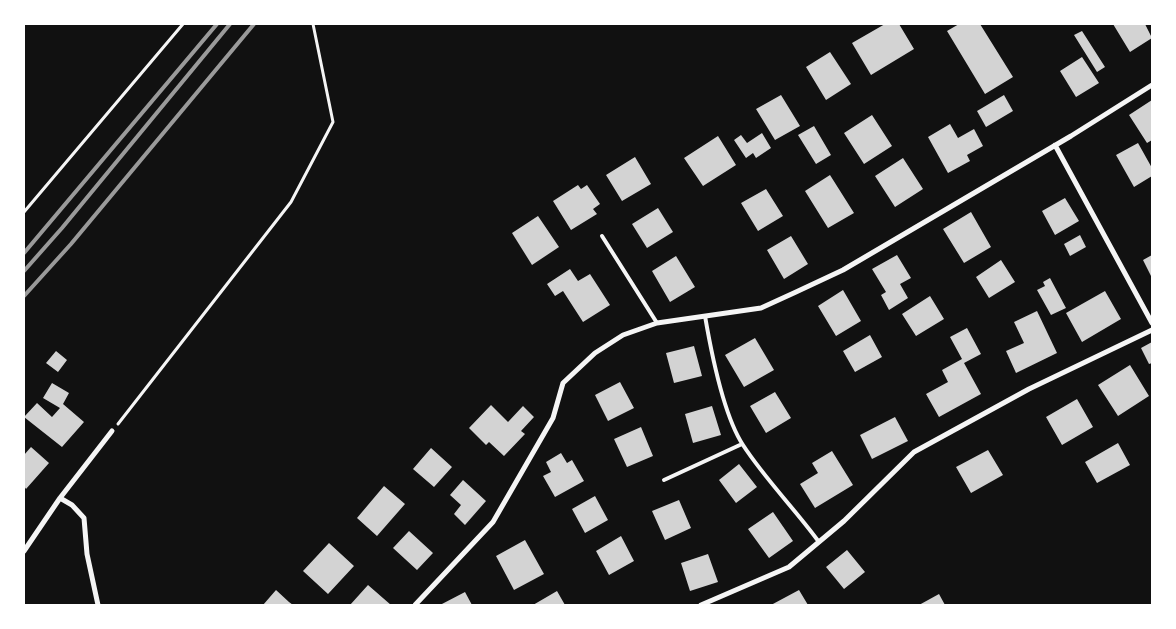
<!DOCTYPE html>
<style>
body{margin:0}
#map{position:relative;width:1176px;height:629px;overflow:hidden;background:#111;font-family:"Source Sans 3",sans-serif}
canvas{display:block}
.frame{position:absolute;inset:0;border:25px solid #fff;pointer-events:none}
</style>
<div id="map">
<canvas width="1176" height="629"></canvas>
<div class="frame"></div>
</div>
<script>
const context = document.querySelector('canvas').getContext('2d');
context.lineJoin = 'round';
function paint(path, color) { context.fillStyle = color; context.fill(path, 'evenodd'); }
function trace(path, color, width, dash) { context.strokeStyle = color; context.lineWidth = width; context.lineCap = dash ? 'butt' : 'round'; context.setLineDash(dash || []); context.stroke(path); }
const building = new Path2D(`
 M885,24H899L914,49L871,75L852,43Z
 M959,24H980L1013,77L985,94L947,31Z
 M1113,24H1145L1152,38L1130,52Z
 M1082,31L1105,67L1097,72L1074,35Z
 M830,52L851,84L826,100L806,67Z
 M1082,57L1099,83L1076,97L1060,71Z
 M781,95L800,126L775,140L756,109Z
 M1004,95L1013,111L986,127L977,111Z
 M1152,100V140L1147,143L1129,115Z
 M872,115L892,146L864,164L844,133Z
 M950,124L958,138L974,129L983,146L967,155L970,161L948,173L928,137Z
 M814,126L831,155L816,164L798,135Z
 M762,133L771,148L756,158L753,153L746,158L734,140L741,135L747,143Z
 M718,136L736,165L703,186L684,158Z
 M1138,143L1152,168V176L1134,187L1116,155Z
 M635,157L651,184L622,201L606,175Z
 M903,158L923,189L895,207L875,176Z
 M830,175L854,213L828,228L805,191Z
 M578,185L581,189L587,185L600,204L593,209L597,214L571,230L553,201Z
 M766,189L783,216L758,231L741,203Z
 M1065,198L1079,221L1055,235L1042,211Z
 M658,208L673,232L647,248L632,224Z
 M971,212L991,247L964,263L943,229Z
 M538,216L559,247L532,265L512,233Z
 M1080,235L1086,247L1070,256L1064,244Z
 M791,236L808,264L784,279L767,250Z
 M897,255L911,278L900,284L908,298L889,310L881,295L886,292L872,269Z
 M1152,255V278L1143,260Z
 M676,256L695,287L670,302L652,271Z
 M1001,260L1015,282L989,298L976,277Z
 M570,269L578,281L590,274L610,305L583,322L563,291L555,296L547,284Z
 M1050,278L1066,308L1051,315L1037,290L1045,286L1043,282Z
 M843,290L861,321L836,336L818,306Z
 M1105,291L1121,319L1082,342L1066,313Z
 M930,296L944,319L916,336L902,314Z
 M1037,311L1057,353L1016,373L1006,351L1024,343L1014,322Z
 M967,328L981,354L964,363L981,394L939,417L926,394L948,382L942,370L962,359L950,337Z
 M870,335L882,357L855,372L843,351Z
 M755,338L774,370L744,387L725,355Z
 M1152,342V363L1149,364L1141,348Z
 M694,346L702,376L674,383L666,353Z
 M56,351L67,360L58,372L46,363Z
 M1130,365L1149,396L1118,416L1098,385Z
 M620,382L634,408L608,421L595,395Z
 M52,383L69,393L63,404L84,422L62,447L24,417L37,403L52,417L60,408L43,398Z
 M775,392L791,418L766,433L750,406Z
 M1077,399L1093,427L1062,445L1046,417Z
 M491,405L508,422L523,406L534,417L521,431L525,434L504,456L489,442L486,445L469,428Z
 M712,406L721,435L693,443L685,414Z
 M895,417L908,441L872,459L860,435Z
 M641,427L653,456L627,467L614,439Z
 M1118,443L1130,465L1097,483L1085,462Z
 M31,447L49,463L26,489L24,486V455Z
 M431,448L452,467L434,487L413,469Z
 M988,450L1003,475L971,493L956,467Z
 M832,451L853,485L815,508L800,484L818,473L812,463Z
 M561,453L567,463L572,460L584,481L555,497L543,476L551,472L546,462Z
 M739,464L757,487L736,503L719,480Z
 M463,480L486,501L465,525L454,514L461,505L450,495Z
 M384,486L405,504L377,536L357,518Z
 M595,496L608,520L585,533L572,509Z
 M679,500L691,528L665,540L652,511Z
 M773,512L793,541L769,558L748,529Z
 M409,531L433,553L417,570L393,548Z
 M621,536L634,561L609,575L596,551Z
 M525,540L544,574L514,590L496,556Z
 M329,543L354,566L328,594L303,571Z
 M847,550L865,572L844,589L826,567Z
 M708,554L718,582L690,591L681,563Z
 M368,585L391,605H350Z
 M276,590L289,602L293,605H263Z
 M799,590L808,605H771Z
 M557,591L565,605H533Z
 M465,592L472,605H440Z
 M939,594L945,605H919Z`);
const path = new Path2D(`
 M24,212L183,24
 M118,424L291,202L333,122L313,24`);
const service = new Path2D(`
 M602,236L657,323
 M705,316C711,351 724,416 743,445C765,479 795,509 819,542
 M664,480L742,444`);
const minor = new Path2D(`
 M1055,145L1152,323
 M60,498L72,505L84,518L87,554L98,605
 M24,551L60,498L112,431
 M415,605L493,522L553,418L563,383L595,353L623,335L657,323L761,308L796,292L843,270L1071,136L1152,85
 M701,605L789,567L844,521L914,452L1029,389L1152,330`);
const rail = new Path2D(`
 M24,253L217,24
 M24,271L62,228L230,24
 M24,296L71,244L254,24`);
paint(building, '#d3d3d3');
trace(path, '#f5f5f5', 3);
trace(service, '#f5f5f5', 4);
trace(minor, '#f5f5f5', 5);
trace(rail, '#9a9a9a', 4);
</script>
